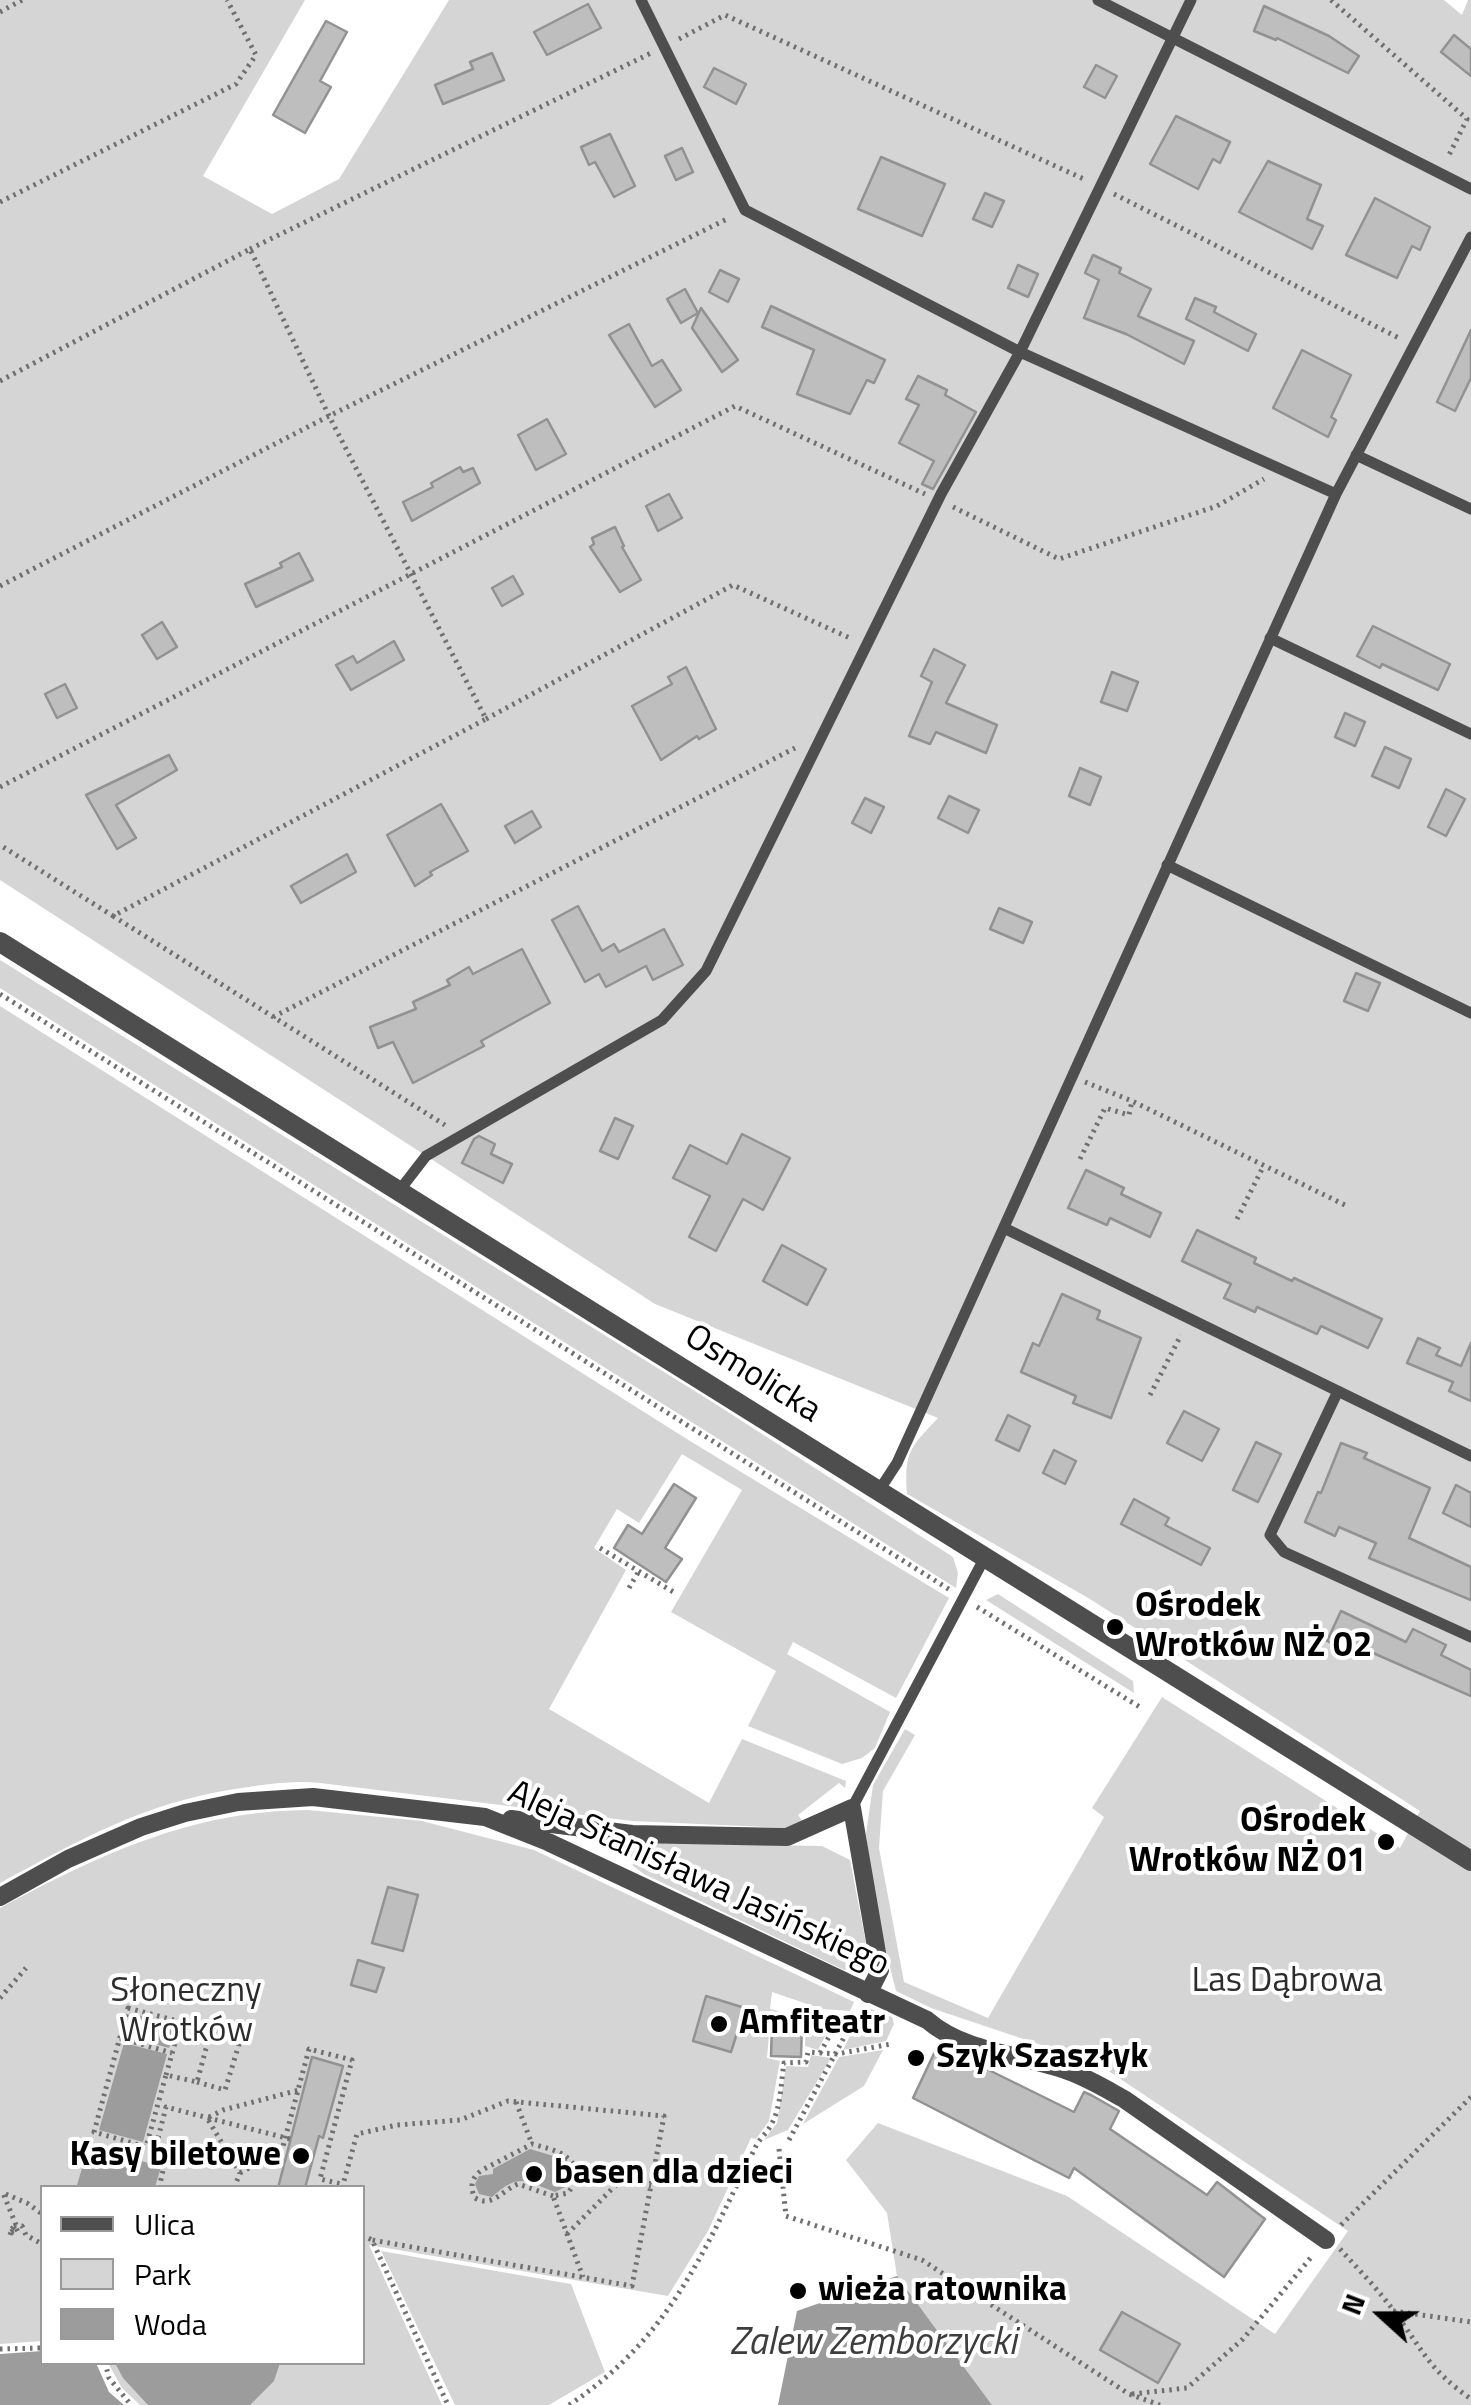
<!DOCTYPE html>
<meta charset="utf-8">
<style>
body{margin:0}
#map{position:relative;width:1471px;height:2405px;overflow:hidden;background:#fff;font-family:"Titillium Web",sans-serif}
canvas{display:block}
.legend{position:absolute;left:40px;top:2185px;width:325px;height:180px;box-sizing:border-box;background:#fff;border:2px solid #999;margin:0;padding:12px 18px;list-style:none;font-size:30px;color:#000}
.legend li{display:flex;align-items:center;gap:20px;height:50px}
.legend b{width:50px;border:2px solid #999}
.north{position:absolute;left:1331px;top:2265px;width:100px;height:100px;-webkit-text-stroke:8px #fff;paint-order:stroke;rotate:291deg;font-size:28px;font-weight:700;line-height:40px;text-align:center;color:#000}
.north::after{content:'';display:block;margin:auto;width:35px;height:45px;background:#000;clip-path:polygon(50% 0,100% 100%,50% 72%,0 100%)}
</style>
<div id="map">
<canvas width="1471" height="2405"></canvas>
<ul class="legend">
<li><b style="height:12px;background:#4e4e4e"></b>Ulica</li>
<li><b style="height:28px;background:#d5d5d5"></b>Park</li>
<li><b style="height:28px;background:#9c9c9c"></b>Woda</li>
</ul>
<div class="north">N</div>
</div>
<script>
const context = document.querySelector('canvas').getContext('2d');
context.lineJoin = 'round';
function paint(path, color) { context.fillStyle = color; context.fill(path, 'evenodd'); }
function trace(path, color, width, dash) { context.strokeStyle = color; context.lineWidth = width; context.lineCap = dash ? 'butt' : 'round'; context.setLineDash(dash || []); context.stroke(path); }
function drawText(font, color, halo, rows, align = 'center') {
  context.font = font + ' "Titillium Web",sans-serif'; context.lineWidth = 8; context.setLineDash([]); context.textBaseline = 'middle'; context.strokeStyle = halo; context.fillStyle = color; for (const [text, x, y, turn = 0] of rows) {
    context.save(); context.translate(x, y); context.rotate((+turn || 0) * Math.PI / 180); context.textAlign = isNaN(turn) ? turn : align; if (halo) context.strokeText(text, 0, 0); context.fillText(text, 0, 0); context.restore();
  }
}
const green = new Path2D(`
 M0,0H305L203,176L272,214L339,179L449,0H1444L1462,15L1468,0H1471V2405H992L897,2276L887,2213L846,2160L878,2123L1067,2196L1275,2334L1348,2231L1098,2064L931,2008L896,1991L874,1903L866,1834L873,1785L905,1729L915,1735L883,1791L879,1848L904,1982L988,2018L1104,1817L1092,1808L1162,1697L1400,1848L1420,1811L1090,1599L907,1494C904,1451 910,1448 938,1418L655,1304L0,880Z
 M0,960L714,1403L953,1557L958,1573L956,1588L0,988Z
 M0,1006L690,1441L949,1598L896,1698L793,1642L787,1654L890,1712L875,1748L862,1758L842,1764L748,1726L776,1671L671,1612L742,1490L682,1454L639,1523L617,1509L594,1548L626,1570L549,1709L709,1803L742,1739L846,1781L845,1788L839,1783L798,1815L803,1822L789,1828L632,1821L320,1783C291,1780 264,1785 235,1789C141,1804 82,1839 0,1883Z
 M998,1594L1133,1681L1134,1693L986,1600Z
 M308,1810L422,1821L534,1850L854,2002L850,2011L822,2009L772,1992L770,2009L832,2023L818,2050L805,2046L806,2023L770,2022L767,2058L780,2061L769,2121L756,2139L751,2138L708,2231L668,2296L369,2245L442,2405H140L122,2388L108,2363L362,2362V2188H42V2341L0,2344V1908C101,1854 191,1811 308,1810Z
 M648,1843L822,1846L850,1860L868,1954C862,1966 857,1969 844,1970L644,1874L633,1866L630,1855L634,1847Z
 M871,2009L892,2017L894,2024L886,2041L843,2050L858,2020Z
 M883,2050L864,2086L803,2124L839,2057Z
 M811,2055L831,2058L788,2130L764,2140L777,2123L786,2066L808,2067Z
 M381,2251L571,2284L605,2372L549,2405H455Z`);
const water = new Path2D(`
 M132,2013L175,2026L169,2048L126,2036Z
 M124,2043L167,2054L143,2142L99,2130Z
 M89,2145L161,2167L155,2187L77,2185Z
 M530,2149L567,2160L574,2172L571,2184L555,2192C523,2180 519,2173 492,2197L479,2194L475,2184L479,2176L493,2174V2169Z
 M897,2276L992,2405H778L797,2311Z
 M42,2351V2362L96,2363L109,2392L124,2405H0V2354Z
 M115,2363V2362L280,2363L274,2381L250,2405H148L123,2378Z`);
const building = new Path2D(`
 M588,4L601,28L547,55L534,32Z
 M1264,6L1329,36L1359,56L1348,73L1277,38L1276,40L1254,31Z
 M326,21L347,32L320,81L331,87L305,133L273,115Z
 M1454,35L1471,49V76L1441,52Z
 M492,53L504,80L443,104L435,85L473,69L470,62Z
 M1096,65L1117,76L1105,98L1084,87Z
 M714,68L746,84L736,104L704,87Z
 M1176,116L1230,142L1220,163L1213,159L1198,189L1150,164Z
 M610,134L635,186L614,197L595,162L589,165L581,147Z
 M682,148L693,172L676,180L665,156Z
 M881,157L945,184L922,236L858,209Z
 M1268,161L1321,185L1307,219L1323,226L1312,249L1239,212Z
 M985,193L1004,201L992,227L973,219Z
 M1375,198L1430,227L1420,250L1412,246L1397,278L1346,255Z
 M1093,255L1121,268L1119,273L1151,289L1138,316L1194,341L1184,364L1126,334L1084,318L1099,280L1085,273Z
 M1018,265L1038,274L1028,297L1008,288Z
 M720,270L739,279L728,302L709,292Z
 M685,289L698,313L681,323L667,299Z
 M1195,298L1216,307L1214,312L1256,334L1248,351L1186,319Z
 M771,306L885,360L874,383L867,380L850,414L797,394L814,350L762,327Z
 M701,308L738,360L722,372L692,328Z
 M629,324L652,366L662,360L681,390L655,407L609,335Z
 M1471,330V378L1455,411L1437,402Z
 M1302,350L1351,375L1331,417L1336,420L1328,437L1273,408Z
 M918,376L947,390L945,395L976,412L933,489L922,484L934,461L899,443L919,405L906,399Z
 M547,419L566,454L536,470L518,435Z
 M460,467L463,472L473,468L480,483L412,521L403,502L433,487L431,483Z
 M669,494L682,518L658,531L646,506Z
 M615,527L624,546L622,547L641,580L620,592L590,547L594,544L592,538Z
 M299,553L313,580L256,607L245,584L282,567L280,563Z
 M513,576L523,594L502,606L492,588Z
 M162,622L177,647L157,659L142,635Z
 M1373,626L1450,664L1438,690L1382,664L1380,668L1357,656Z
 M394,641L404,660L351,690L336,665L353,656L357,663Z
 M934,649L965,665L946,703L997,725L986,753L936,732L930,744L909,736L932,682L921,676Z
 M686,667L716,729L699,739L697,736L661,760L632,706L672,684L668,677Z
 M1112,672L1138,682L1127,711L1101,702Z
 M65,684L77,708L57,718L45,694Z
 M1345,713L1365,722L1355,746L1335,737Z
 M1385,747L1411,759L1399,788L1372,776Z
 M169,755L177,770L116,805L136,838L117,849L86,795Z
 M1080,768L1101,777L1090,805L1069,796Z
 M1446,789L1465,799L1446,836L1428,827Z
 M949,796L979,810L968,833L938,818Z
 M865,798L884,807L871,833L852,823Z
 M441,804L468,851L430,872L432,875L415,886L387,835Z
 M532,811L541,827L515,843L505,826Z
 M347,854L356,872L301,903L291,886Z
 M578,906L602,951L614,944L619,952L664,929L683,965L653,980L646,966L606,987L599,974L585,982L552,920Z
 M999,908L1032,922L1023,943L990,929Z
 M522,949L550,1003L481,1041L484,1046L413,1083L393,1042L378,1048L370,1027L416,1009L413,1002L450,985L447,980L469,967L473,974Z
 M1356,973L1380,983L1368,1011L1344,1001Z
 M615,1118L633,1126L618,1159L600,1151Z
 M742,1134L790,1158L763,1210L743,1199L716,1251L689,1237L710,1196L673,1178L690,1145L727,1164Z
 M479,1136L495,1144L491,1154L512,1164L503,1183L462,1163L474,1139Z
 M1086,1170L1124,1188L1121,1194L1161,1213L1150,1237L1110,1218L1107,1225L1068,1208Z
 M1197,1230L1256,1258L1254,1263L1292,1281L1294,1278L1382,1319L1368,1348L1321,1326L1317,1334L1257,1307L1255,1312L1224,1298L1231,1284L1182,1261Z
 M782,1245L826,1269L807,1305L763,1281Z
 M1062,1294L1100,1311L1097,1319L1141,1338L1111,1418L1073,1403L1076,1396L1021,1372L1033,1343L1039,1346Z
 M1418,1338L1440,1348L1436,1355L1461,1366L1471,1343V1401L1449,1391L1453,1382L1407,1363Z
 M1184,1411L1219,1429L1202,1461L1167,1443Z
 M1008,1415L1030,1426L1019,1451L996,1440Z
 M1256,1442L1281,1454L1258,1502L1233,1490Z
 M1341,1443L1367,1453L1364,1458L1430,1488L1409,1538L1471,1567V1600L1369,1558L1376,1543L1339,1527L1335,1536L1305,1522L1318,1492L1321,1493Z
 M1054,1450L1076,1461L1065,1484L1043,1473Z
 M674,1484L696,1498L665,1548L682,1559L666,1582L614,1548L628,1525L642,1534Z
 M1456,1485L1471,1493V1527L1443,1513Z
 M1134,1499L1169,1518L1165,1525L1210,1548L1201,1565L1121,1524Z
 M1341,1611L1406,1642L1413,1629L1446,1645L1441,1655L1471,1670V1696L1364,1649L1360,1657L1327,1641Z
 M388,1887L418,1895L403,1951L372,1943Z
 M358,1960L384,1968L376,1992L351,1985Z
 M706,1996L745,2008L731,2052L693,2041Z
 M772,2025L802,2026L801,2057L771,2056Z
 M938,2045L1074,2112L1084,2092L1091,2095L1119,2111L1110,2129L1207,2195L1217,2182L1265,2219L1224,2277L1074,2168L1069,2178L913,2098Z
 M312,2057L343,2066L323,2138L319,2136L305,2188H278Z
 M1122,2312L1180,2344L1158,2383L1100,2350Z`);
const path = new Path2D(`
 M1331,0L1467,119L1448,157
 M0,12L22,0
 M679,39L725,15L1086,180
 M1114,194L1399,338
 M0,202L236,84L256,55L227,0
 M250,249L651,53
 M0,381L250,249L329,416L486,719L113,916L0,845
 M953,507L1059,559L1217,506L1264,479
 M0,586L329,416L729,218
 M486,719L733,585L852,639
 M0,787L735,406L925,494
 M113,916L445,1125
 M0,994L950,1590
 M273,1017L795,748
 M1085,1082L1132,1101L1349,1207
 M1080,1159L1105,1108L1129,1115L1132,1101
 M1237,1219L1263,1167
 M1150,1395L1181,1335
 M600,1548L675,1593
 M629,1588L639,1571
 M977,1607L1143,1709
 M0,1998L26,1968
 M128,2008L211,2030L197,2082L166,2075L146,2147L94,2132Z
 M120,2038L172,2053
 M820,2053L840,2017
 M166,2075L181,2022
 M197,2082L225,2090L240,2041L210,2033
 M516,2102L532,2144
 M789,2140L855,2017
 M779,2149L786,2216L922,2260L1129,2394L1160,2405
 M240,2173L282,2150L309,2049L352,2060L320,2179L341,2184
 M159,2188L165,2162L153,2158L166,2107L294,2140
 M234,2188L240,2173L207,2118L223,2110L299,2090
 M342,2188L357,2134L397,2125L460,2120L508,2101L664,2116L632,2286L372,2240
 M553,2196L518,2184C502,2190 493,2208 475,2198C469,2186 472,2177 482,2170L532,2144C554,2150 577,2154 577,2180L568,2193L553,2196L583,2277
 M16,2225L3,2193L27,2203L42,2214
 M1341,2225L1471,2097
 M14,2226H22L26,2235L42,2244
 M567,2234L621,2180L651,2186
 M10,2235L11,2232
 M362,2235L372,2240L448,2405
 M1340,2249C1358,2269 1377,2288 1393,2310C1423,2350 1427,2368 1471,2399
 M1393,2311L1471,2322
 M0,2349L42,2348
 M105,2362L109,2378L131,2405
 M1132,2394L1187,2388L1243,2339L1313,2255
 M569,2405C670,2338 704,2251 755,2148C759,2139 768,2132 772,2123C781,2107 781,2081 784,2063L806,2062L808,2052L837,2054L891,2044`);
const service = new Path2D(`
 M641,0L745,210L1020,352L1336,494L922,1408L897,1463L878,1492
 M1098,0L1471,189
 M1356,455L1471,509
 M1336,494L1471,237
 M1270,638L1471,734
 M1167,865L1471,1013
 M399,1191L426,1156L662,1020L706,971L941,494L1020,352L1191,0
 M1004,1228L1471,1456
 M1338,1391L1270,1535L1284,1552L1471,1637
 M852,1808L984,1559`);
const pedestrian = new Path2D(`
 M511,1819L632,1834L787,1837L852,1808L880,1970L868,1994
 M0,1897L68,1859L141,1827L185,1813L238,1802L313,1797L485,1817L548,1842L927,2020C965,2053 1022,2054 1068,2071C1088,2078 1106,2089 1124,2099L1326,2240`);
const tertiary = new Path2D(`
 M0,942L1471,1861`);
const pathBridge = new Path2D(`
 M11,2232L16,2228L18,2232H10L14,2226`);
const markers = [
 [1115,1627,10,"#000"],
 [1386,1842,10,"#000"],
 [719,2024,10,"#000"],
 [916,2058,10,"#000"],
 [301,2156,10,"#000"],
 [534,2174,10,"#000"],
 [798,2291,10,"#000"]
];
const streetNames = [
 ["Osmolicka",752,1375,32],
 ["Aleja Stanisława Jasińskiego",698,1880,25]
];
const poiNames = [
 ["Ośrodek",1135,1607],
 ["Wrotków NŻ 02",1135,1647],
 ["Ośrodek",1366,1822,"right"],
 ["Wrotków NŻ 01",1366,1862,"right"],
 ["Amfiteatr",739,2024],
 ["Szyk Szaszłyk",936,2058],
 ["Kasy biletowe",281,2156,"right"],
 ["basen dla dzieci",554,2174],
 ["wieża ratownika",818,2291]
];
const parkNames = [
 ["Las Dąbrowa",1287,1982],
 ["Słoneczny",186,1992],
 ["Wrotków",186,2032]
];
const waterNames = [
 ["Zalew Zemborzycki",873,2345]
];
paint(green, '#d5d5d5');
paint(water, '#9c9c9c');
paint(building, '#bebebe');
trace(building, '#929292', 2.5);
trace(path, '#707070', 5, [2.5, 5]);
trace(service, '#4e4e4e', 11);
trace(pedestrian, '#4e4e4e', 18);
trace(tertiary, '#4e4e4e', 20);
trace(pathBridge, '#707070', 5, [2.5, 5]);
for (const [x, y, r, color] of markers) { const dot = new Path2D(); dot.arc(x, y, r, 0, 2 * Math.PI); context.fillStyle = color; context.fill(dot); trace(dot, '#fff', 4); }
drawText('35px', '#000', '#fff', streetNames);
drawText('bold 35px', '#000', '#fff', poiNames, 'left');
drawText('35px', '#2c2c2c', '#fff', parkNames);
drawText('italic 38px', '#3d3d3d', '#fff', waterNames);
</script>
